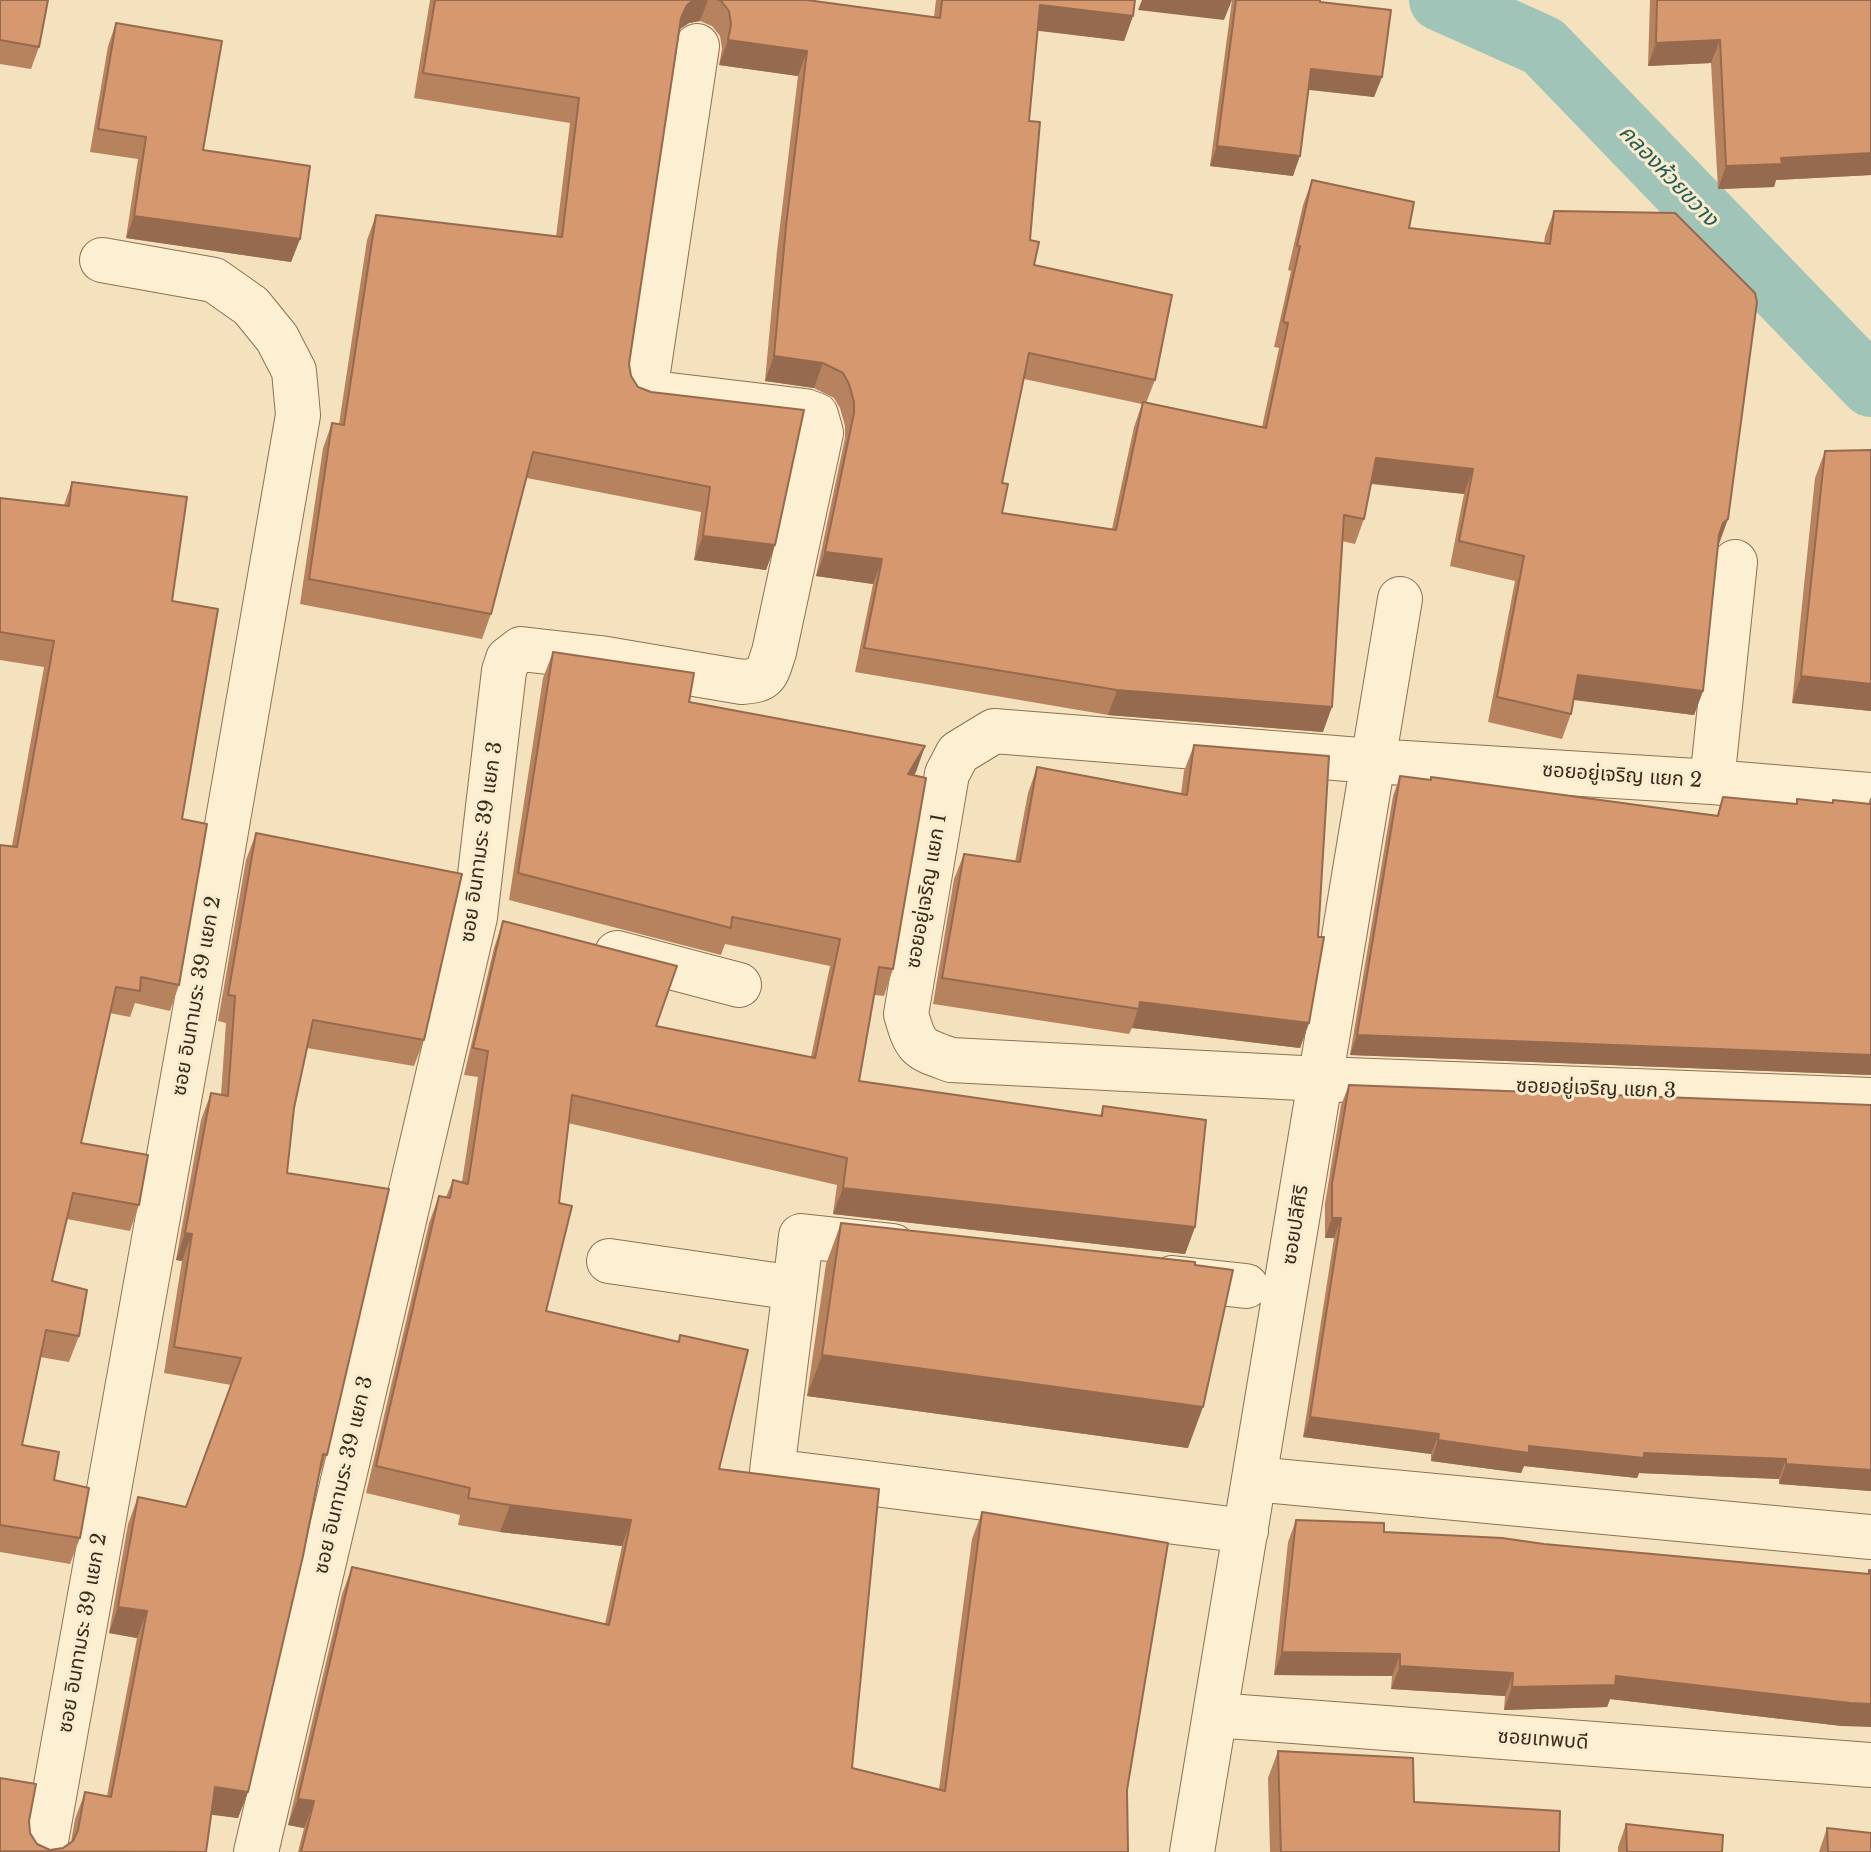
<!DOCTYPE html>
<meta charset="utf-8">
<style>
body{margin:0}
canvas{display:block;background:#f3e2bd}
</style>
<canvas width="1871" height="1852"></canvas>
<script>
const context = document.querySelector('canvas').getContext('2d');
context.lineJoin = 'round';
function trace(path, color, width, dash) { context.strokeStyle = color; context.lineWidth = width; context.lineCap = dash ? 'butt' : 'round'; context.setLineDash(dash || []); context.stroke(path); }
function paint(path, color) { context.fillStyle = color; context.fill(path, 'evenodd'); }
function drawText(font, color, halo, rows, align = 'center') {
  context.font = font + ' "Libre Baskerville","Noto Sans Thai",serif'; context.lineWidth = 6; context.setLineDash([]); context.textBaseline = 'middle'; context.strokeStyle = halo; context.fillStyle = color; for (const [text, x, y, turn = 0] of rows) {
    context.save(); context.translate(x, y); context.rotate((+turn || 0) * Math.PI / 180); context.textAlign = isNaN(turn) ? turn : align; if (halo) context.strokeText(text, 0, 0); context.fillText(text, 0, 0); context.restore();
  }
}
const canal = new Path2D(`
 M1440,0L1543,46L1871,386`);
const minor = new Path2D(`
 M1712,782L1735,562
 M1871,795L1712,782L1373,761L994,731L958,753L947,774L906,1014C916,1049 918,1048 951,1060L1321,1079L1871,1100
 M617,953L739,985
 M609,1261L795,1288L772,1471L1246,1531
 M1172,1278L1246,1286
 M795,1288L801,1236L893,1246
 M1254,1479L1871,1537
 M1215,1715L1871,1765
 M44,1852L194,1016L298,415L294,371L277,338L251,306L214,280L102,260
 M256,1852L475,917L504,671L508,659L521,649L600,658L742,682C768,680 766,675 774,652L821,433L816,415L805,411L645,392L697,46
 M1192,1852L1400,599`);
const wall = new Path2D(`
 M0,0L39,47L31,69L0,64Z
 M430,0H807L934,17L936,0H1135L1133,16L1124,41L1037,30L1029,121L1030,240L1034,265L1155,380L1146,403L1262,427L1279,348L1274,347L1291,271L1288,270L1303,205L1312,180L1409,228L1544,244L1545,236L1554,211L1718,545L1703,691L1694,715L1573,700L1571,714L1562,739L1488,722L1515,581L1450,566L1464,494L1371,484L1364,519L1355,544L1342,541L1323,732L1108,715L855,672L873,584L816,576L845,438V426L840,408L834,398L814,388L765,381L777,251L798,76L719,65L722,49L720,36L712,26L700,21L689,23L680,29L629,364L631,376L638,387L775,545L766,570L694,560L701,512L527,478L491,614L482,639L300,604L323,448L332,423L339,424L367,240L376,215L556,237L570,123L414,98ZM1024,379L1142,404L1134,427L1112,529L1002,513V483Z
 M1232,0H1320V2L1382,77L1374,97L1309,90L1293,176L1210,166Z
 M1650,0H1871V175L1776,180L1774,187L1718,189L1711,63L1648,66Z
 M116,23L203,150L300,239L291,262L126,238L138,159L90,152L108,46Z
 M1871,450V711L1792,703L1815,478L1825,451Z
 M72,482L172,601L182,819L179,985L170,1011L135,1003L130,1017L110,1013L81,1143L139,1205L130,1231L67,1219L52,1281L79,1336L69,1362L40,1357L22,1445L54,1480L80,1538L70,1564L0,1552V845L12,846L44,667L0,660V498L64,505Z
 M553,652L689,702L925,746L914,775L893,969L884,996L874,995L859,1081L1100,1116L1103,1106L1195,1227L1185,1254L833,1214L837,1185L568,1123L546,1311L678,1342L680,1335L719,1469L852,1768L939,1789L972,1539L982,1512L1127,1790L1128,1852H298L304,1828L288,1825L342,1594L352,1567L605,1624L622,1546L500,1532L458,1525L460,1515L366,1493L429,1223L439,1196L446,1197L453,1180L462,1182L478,1077L464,1075L494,948L503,921L656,1026L811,1057L830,966L725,944L721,955L509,900L543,678Z
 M1194,745L1309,1023L1300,1048L1132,1028L1129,1034L933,1004L954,879L964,854L1015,862L1028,793L1037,767L1181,794L1184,771Z
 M1400,776L1717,815L1723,797L1796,804L1797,799L1832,803L1869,804L1870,799L1871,1075L1350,1055L1393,796Z
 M256,833L424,1040L414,1066L307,1048L294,1108L287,1173L327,1455L318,1479L248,1792L238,1818L211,1814L206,1852H0V1778L29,1821L30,1833L37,1844L50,1850L63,1848L71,1842L75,1819L85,1792L107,1796L137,1638L109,1633L128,1524L138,1497L186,1507L231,1385L164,1373L182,1261L176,1260L201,1120L211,1093L221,1095L226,1023L218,1021L246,860Z
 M1349,1085L1871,1491L1779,1484V1479L1639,1473L1637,1478L1524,1466L1521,1473L1431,1461V1454L1303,1437L1334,1238H1325V1204L1341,1105Z
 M841,1223L1188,1448L807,1396L826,1264Z
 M1296,1520L1384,1532L1544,1544L1868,1574L1869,1570L1860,1726H1842L1610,1699L1607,1707L1504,1710L1505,1696L1391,1689L1392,1676L1274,1675L1288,1542Z
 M1278,1751L1414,1802L1559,1852H1270L1268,1778Z
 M1626,1824L1722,1852H1618V1847Z
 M1827,1828L1871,1852H1819Z`);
const shadedWall = new Path2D(`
 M694,0H708L700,21L689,23L678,30L681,18L687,5Z
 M1142,0H1232L1224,20L1138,10Z
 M1040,5L1133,16L1124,41L1031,30Z
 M728,40L807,51L798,76L719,65Z
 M1720,40L1711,63L1648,66L1656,43Z
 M1311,69L1382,77L1374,97L1304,89Z
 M1217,146L1300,156L1293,176L1210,166Z
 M1871,153V175L1776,180L1774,187L1718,189L1726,166L1781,158Z
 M134,216L300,239L291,262L126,238Z
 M774,356L823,363L814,388L765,381Z
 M1376,458L1473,469L1464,494L1367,483Z
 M1728,519L1719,544L1714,548L1723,523Z
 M703,536L775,545L766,570L694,560Z
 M825,552L882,559L873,584L816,576Z
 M1578,675L1703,691L1694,715L1569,699Z
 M1801,676L1871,684V711L1792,703Z
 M1117,690L1332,707L1323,732L1108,715Z
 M925,746L916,772L899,801L908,774Z
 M1140,1002L1309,1023L1300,1048L1132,1028Z
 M1357,1035L1871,1055V1075L1350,1055Z
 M843,1188L1195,1227L1185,1254L833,1214Z
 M1332,1218H1341L1334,1238H1325Z
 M185,1233L192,1234L182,1261L176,1260Z
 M822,1355L1203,1407L1188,1448L807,1396Z
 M1310,1417L1439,1434L1431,1454L1303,1437Z
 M1438,1440L1644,1453L1786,1459L1779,1479L1639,1473L1637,1478L1524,1466L1521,1473L1431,1461Z
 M1786,1464L1871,1470V1491L1779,1484Z
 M510,1505L631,1520L622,1546L500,1532Z
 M118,1607L147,1611L137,1638L109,1633Z
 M1282,1652L1400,1654L1392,1676L1274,1675Z
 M1400,1666L1513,1673L1505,1696L1391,1689Z
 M1616,1676L1871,1704V1727L1842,1726L1610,1699L1607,1707L1504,1710L1512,1687Z
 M215,1787L248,1792L238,1818L205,1814Z
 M298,1799L314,1801L304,1828L288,1825Z`);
const building = new Path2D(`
 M0,0H48L39,47L0,40Z
 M435,0H694L687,5L681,18L629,364L631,376L638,387L651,392L804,410L775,545L703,536L710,487L533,452L491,614L309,579L332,423L344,425L376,215L562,237L579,98L423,73Z
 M718,0H807L940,18L942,0H1135L1133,16L1040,5L1029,121L1040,122L1030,240L1039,242L1034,265L1172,295L1155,380L1029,353L1002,483L1008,484L1002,513L1116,530L1143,402L1266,428L1288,323L1283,322L1300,246H1297L1312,180L1414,202L1409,228L1550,244L1554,211L1675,213L1755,293L1757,302L1728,519L1723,523L1719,535L1703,691L1578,675L1571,714L1497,697L1524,556L1459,541L1473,469L1376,458L1364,519L1344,515L1332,707L1117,690L864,648L882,559L825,552L854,413V402L849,384L843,373L823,363L774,356L786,226L807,51L728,40L731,24L729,11L721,1Z
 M1236,0H1320V2L1391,10L1382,77L1311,69L1300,156L1217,146Z
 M1657,0H1871V153L1781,158L1782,164L1726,166L1720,40L1656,43Z
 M116,23L222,41L203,150L310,166L300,239L134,216L146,137L98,129Z
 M1871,450V684L1801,676L1825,451Z
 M72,482L187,497L172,601L218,609L182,819L207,824L179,985L141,977L140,991L116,987L81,1143L148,1155L139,1205L73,1193L52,1281L87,1290L79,1336L46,1330L22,1445L59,1452L54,1480L89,1488L80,1538L0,1525V845L17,847L54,641L0,632V498L69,506Z
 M553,652L694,673L689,702L925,746L908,774L926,778L893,969L879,967L859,1081L1102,1116L1103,1106L1206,1120L1195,1227L843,1188L847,1158L572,1095L559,1203L572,1206L546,1311L679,1342L680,1335L748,1350L719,1469L879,1489L852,1768L945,1791L982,1512L1168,1543L1127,1790L1128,1852H301L314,1801L298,1799L352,1567L609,1625L631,1520L510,1505L468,1498L470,1488L376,1466L439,1196L450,1198L453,1180L468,1184L488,1051L473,1048L503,921L677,966L656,1026L815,1058L840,939L732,917L731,928L518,873Z
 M1194,745L1329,756L1318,937H1324L1309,1023L1140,1002L1139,1009L942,978L964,854L1020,862L1037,767L1187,795Z
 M1400,776L1431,780V777L1718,816L1723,797L1797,804V799L1833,803V800L1870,804L1871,799V1055L1357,1035Z
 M256,833L462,874L424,1040L313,1020L294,1108L287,1173L389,1189L327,1455L323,1454L303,1556L248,1792L215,1787L206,1852L0,1851V1778L36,1784L29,1821L30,1833L37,1844L50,1850L63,1848L73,1841L78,1830L85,1792L111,1797L147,1611L118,1607L138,1497L186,1507L241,1358L174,1347L192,1234L185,1233L211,1093L228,1096L235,996L228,995Z
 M1349,1085L1871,1105V1470L1786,1464V1459L1644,1453V1458L1529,1446V1453L1438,1440L1439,1434L1310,1417L1341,1218H1332V1184Z
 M841,1223L1195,1262V1265L1233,1270L1203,1407L822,1355Z
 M1296,1520L1384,1523V1532L1502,1538L1544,1544L1869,1574V1570H1871V1704L1850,1703L1616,1676L1615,1685L1512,1687L1513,1673L1400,1666V1654L1282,1652Z
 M1278,1751L1413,1758L1414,1802L1560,1811L1559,1852H1281Z
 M1626,1824L1723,1835L1722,1852H1627Z
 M1827,1828L1871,1833V1852H1828Z`);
const streetNames = [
 ["ซอยอยู่เจริญ แยก 2",1622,776,4],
 ["ซอย อินทามระ 39 แยก 3",482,842,-82],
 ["ซอยอยู่เจริญ แยก 1",927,891,-80],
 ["ซอย อินทามระ 39 แยก 2",197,996,-80],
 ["ซอยอยู่เจริญ แยก 3",1596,1089,2],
 ["ซอยปลีศิริ",1296,1225,-81],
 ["ซอย อินทามระ 39 แยก 3",344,1475,-77],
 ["ซอย อินทามระ 39 แยก 2",83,1633,-80],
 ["ซอยเทพบดี",1543,1740,4]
];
const waterNames = [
 ["คลองห้วยขวาง",1668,176,46]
];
trace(canal, '#a1c4b9', 62);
trace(minor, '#8d7154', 46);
trace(minor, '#fdefd1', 44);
paint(wall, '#b7835f');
paint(shadedWall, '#956a4e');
paint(building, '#d5986f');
trace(building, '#956a4e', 2);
drawText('20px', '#3a2a1b', '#f9ecce', streetNames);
drawText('italic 22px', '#285c58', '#f9ecce', waterNames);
</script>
